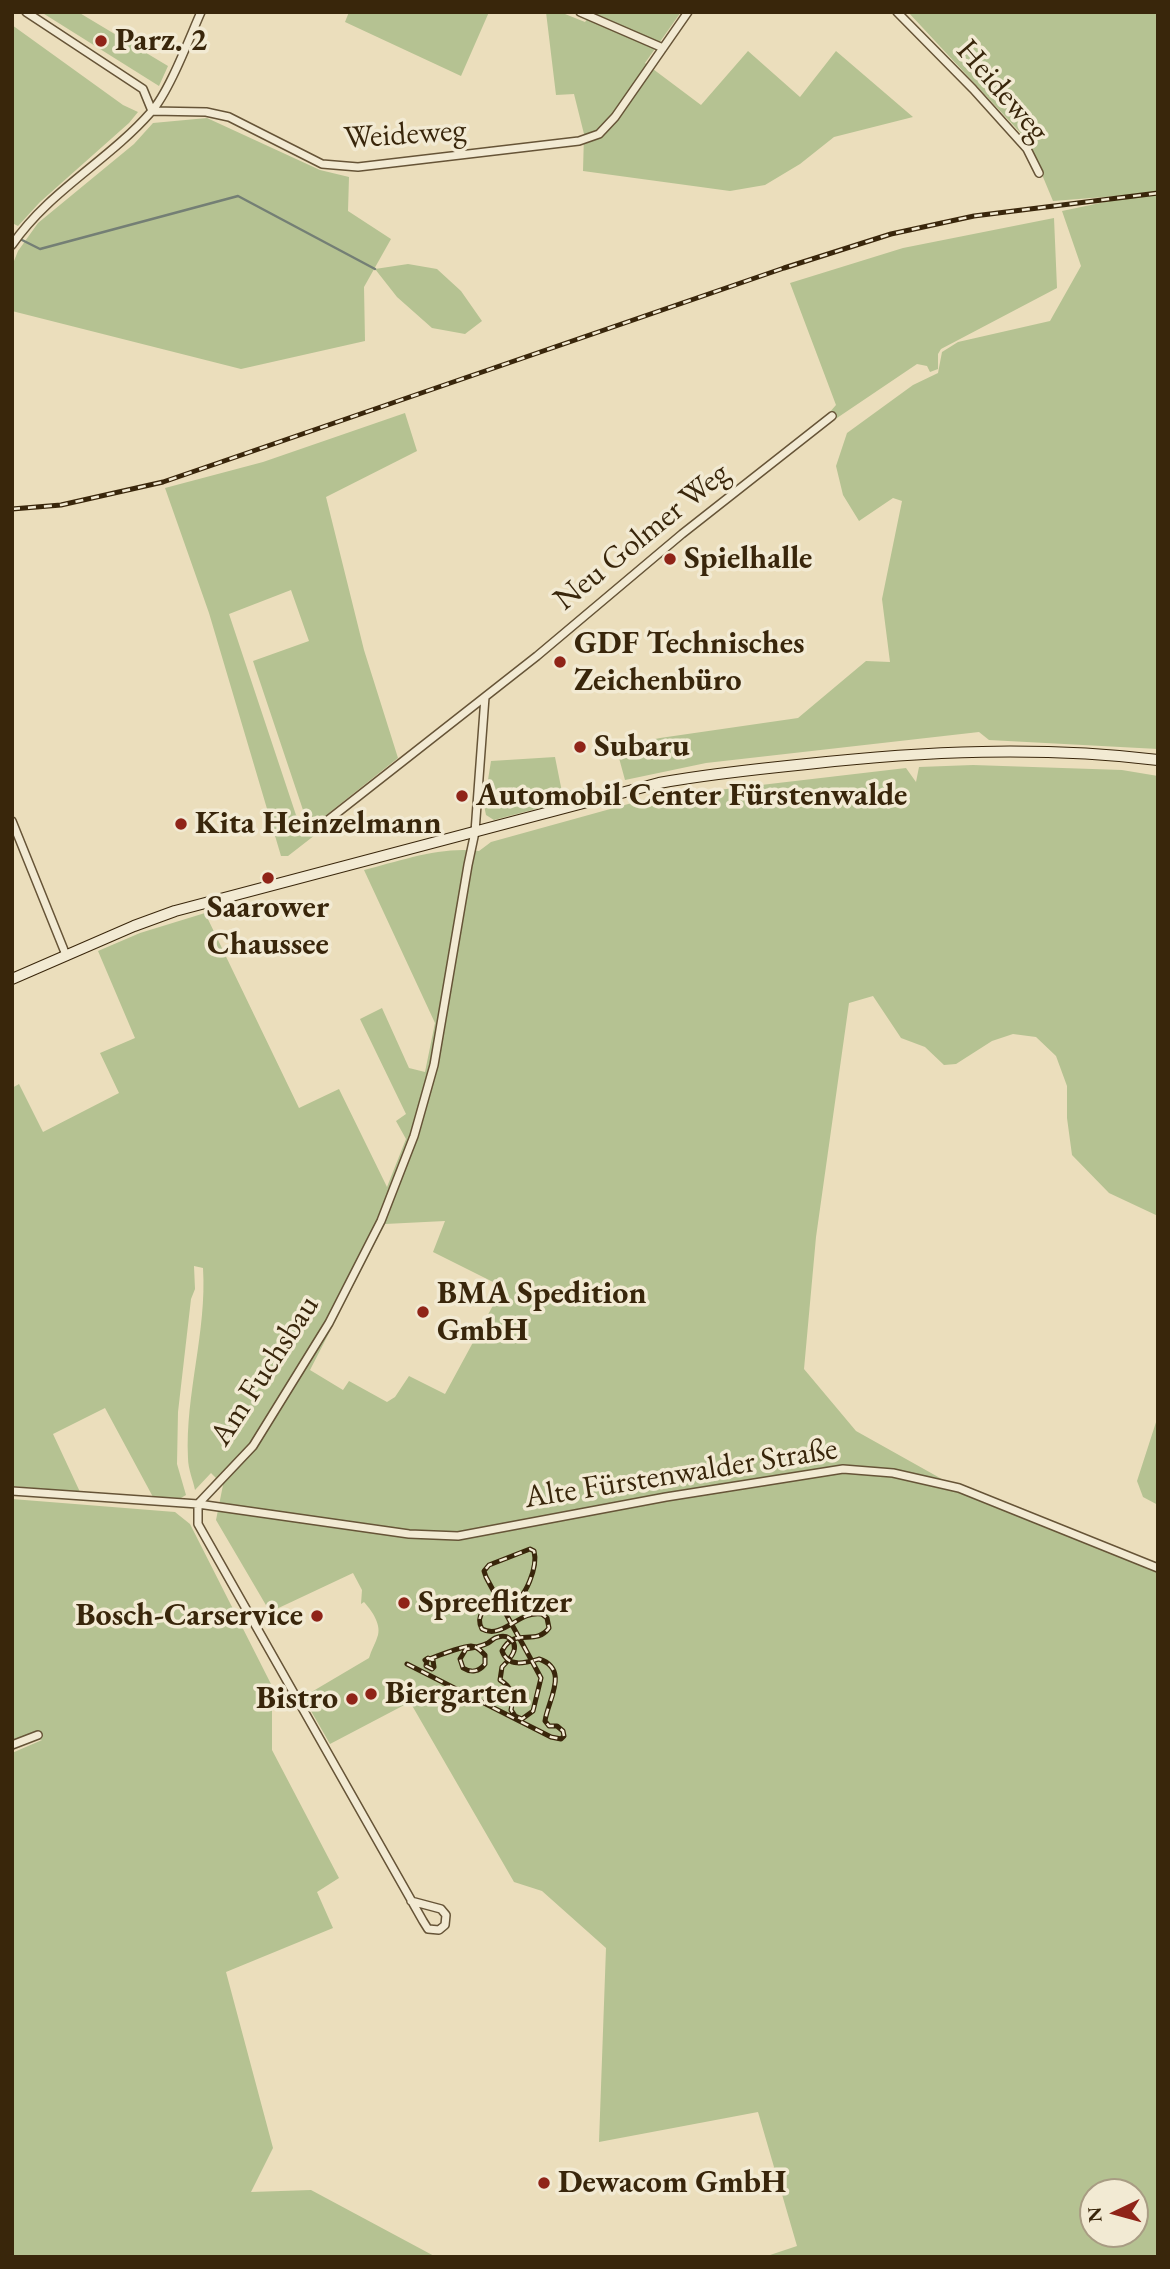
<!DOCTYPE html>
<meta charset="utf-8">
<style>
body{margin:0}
#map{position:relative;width:1170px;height:2269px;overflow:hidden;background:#ebdebc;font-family:"EB Garamond",serif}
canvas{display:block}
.frame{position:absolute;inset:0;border:14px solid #39260b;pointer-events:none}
.north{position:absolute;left:1079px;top:2178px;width:70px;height:70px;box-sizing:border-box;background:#f2ead3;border:2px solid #a89c83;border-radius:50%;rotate:265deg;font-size:19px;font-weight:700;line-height:28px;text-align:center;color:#39260b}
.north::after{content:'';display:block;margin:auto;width:24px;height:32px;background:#8f2418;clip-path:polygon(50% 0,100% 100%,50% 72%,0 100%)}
</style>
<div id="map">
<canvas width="1170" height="2269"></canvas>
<div class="frame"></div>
<div class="north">N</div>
</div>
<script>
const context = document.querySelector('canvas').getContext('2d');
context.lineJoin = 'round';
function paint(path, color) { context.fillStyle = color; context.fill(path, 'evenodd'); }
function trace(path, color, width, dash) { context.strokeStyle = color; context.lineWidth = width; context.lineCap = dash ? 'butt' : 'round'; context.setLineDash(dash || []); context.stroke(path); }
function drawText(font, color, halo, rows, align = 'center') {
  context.font = font + ' "EB Garamond",serif'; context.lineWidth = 7; context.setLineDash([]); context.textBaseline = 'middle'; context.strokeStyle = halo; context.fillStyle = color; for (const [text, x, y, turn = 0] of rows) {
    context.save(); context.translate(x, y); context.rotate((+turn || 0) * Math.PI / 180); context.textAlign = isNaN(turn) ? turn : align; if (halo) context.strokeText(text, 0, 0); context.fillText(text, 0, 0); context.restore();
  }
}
const green = new Path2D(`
 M41,12H78L168,66L159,86Z
 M349,12H489L461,76L345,22Z
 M546,12H560L585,22L592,12H681L645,63L701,105L748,51L800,97L836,51L913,117L834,137L800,164L765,185L730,191L583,171L584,134L574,94L556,95Z
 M908,12H1158V749L989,740L979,732L706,763L625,780L616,747L660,738L798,718L866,661L890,662L882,599L902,501L893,498L859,521L843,495L836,466L847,433L913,385L938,373L942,352L958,342L1050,321L1081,266L1062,211L1143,194L1053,201L1028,141Z
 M12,25L123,105L138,112L129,123L40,202L18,226L12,223Z
 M207,118L320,170L349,177L348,211L391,239L364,287L365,341L241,369L12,311V266L18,251L38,223L134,144L153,123Z
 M1054,218L1057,288L941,349L938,354V369L930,372L927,366L917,364L834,420L829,413L836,405L790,283L903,248Z
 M408,264L437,269L461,291L482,321L465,334L432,328L397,297L375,269Z
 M405,413L417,451L326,497L364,650L398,758L320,820H314L303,810L253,661L309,641L291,590L229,614L296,815L315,835L288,856H281L209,613L165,488L263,462Z
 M555,757L562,792L595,786L597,793L494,820L486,815L484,805L491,761Z
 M973,765L1122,770L1158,776V1216L1109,1193L1072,1155L1067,1118V1086L1056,1056L1036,1037L1013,1034L992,1041L956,1064L944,1065L925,1047L901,1038L873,996L849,1003L816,1237L804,1369L856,1431L965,1492L1038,1524L1158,1570V2257H764L797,2246L758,2112L599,2142L606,1948L542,1891L514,1882L410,1702L330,1744L303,1697L369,1658C371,1650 376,1643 378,1635C381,1623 371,1610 364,1602L361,1604L362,1590L353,1573L270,1612L216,1520L223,1485L211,1473L195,1490C193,1480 188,1469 188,1458C185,1394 207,1332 203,1268L194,1266L195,1289L191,1299L178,1412L177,1464L186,1495L181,1498L153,1497L105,1408L53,1434L80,1492L12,1486V1088L19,1084L43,1132L119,1093L100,1053L135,1038L98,951L140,933L205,913L299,1108L339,1089L387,1187L406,1139L396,1121L406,1114L360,1019L382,1008L409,1068L425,1072L435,1023L364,870C400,861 441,846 479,851L491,842L650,798L906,768L916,782L919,767ZM445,1221L433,1252L503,1287L445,1394L409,1376L395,1397L387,1402L349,1381L343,1390L310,1370L385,1224ZM1093,2192H1135V2234H1093Z
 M1158,1416V1505L1143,1497L1137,1481Z
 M12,1499L175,1512L190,1524L272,1686V1750L339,1878L317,1892L333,1928L226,1972L273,2148L251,2192L311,2190L436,2257H12V1753L42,1740L21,1739L12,1742Z`);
const stream = new Path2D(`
 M22,240L40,249L238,196L375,269`);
const street = new Path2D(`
 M26,12L143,89L152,111L206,112L229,117L322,164L358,167L579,141L599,134L615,117L688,12
 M580,12L663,48
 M897,12L973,89L1027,149L1039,173
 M12,245C49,191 108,161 151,112C169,92 189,39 201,12
 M12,821L66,955
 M323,824L537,656L682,534L832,416
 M12,1491L198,1504L409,1534L458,1536L666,1497L843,1469L893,1473L959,1488L1158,1568
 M12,1745L38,1735
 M411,1901L441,1909L446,1915L445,1925L439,1930L428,1929L423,1921L198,1524V1504L253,1446L329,1323L381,1221L414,1136L434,1065L468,865L475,832L485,697`);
const secondary = new Path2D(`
 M12,979L134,926L175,911L659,783C708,774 757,769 807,764C924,751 1040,746 1158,760`);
const rail = new Path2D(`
 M12,509L61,505L163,482L784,268L891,234L974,216L1158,193
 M407,1664L551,1737L561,1739L564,1736L563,1731L557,1726H549L545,1721C548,1700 570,1669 539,1659C525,1663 508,1668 502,1651C515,1626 535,1647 549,1628L547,1618L542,1614C519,1610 503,1640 482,1629C478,1622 479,1617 483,1611C492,1607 502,1607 511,1604C526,1599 538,1566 534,1551L530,1549L489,1565L484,1571L486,1577C504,1611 523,1644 541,1678L533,1711L522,1719L515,1716L511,1710C514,1696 513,1688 500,1680L502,1667C509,1660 522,1647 509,1638C506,1636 502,1636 498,1637C493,1638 493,1640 488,1643C482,1646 473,1648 466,1649L460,1659L463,1668C471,1673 479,1672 485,1664V1655C481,1651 477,1646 471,1646C460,1647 437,1656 427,1660L426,1666L432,1669L434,1667L433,1660L428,1658L425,1660`);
const markers = [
 [101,41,7,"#8f2418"],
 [670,559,7,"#8f2418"],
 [560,662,7,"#8f2418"],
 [580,747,7,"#8f2418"],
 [462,796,7,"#8f2418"],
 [181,824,7,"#8f2418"],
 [268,878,7,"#8f2418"],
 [423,1312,7,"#8f2418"],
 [404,1603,7,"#8f2418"],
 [317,1616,7,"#8f2418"],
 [371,1694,7,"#8f2418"],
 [352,1699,7,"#8f2418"],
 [544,2183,7,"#8f2418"]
];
const poiNames = [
 ["Parz. 2",115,41],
 ["Spielhalle",684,559],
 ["GDF Technisches",574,644],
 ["Zeichenbüro",574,681],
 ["Subaru",594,747],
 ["Automobil Center Fürstenwalde",476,796],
 ["Kita Heinzelmann",195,824],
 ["Saarower",268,908,"center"],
 ["Chaussee",268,945,"center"],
 ["BMA Spedition",437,1294],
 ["GmbH",437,1331],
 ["Spreeflitzer",418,1603],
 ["Bosch-Carservice",303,1616,"right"],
 ["Biergarten",385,1694],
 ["Bistro",338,1699,"right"],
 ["Dewacom GmbH",558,2183]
];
const streetNames = [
 ["Heideweg",1002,91,49],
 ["Weideweg",405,135,-4],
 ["Neu Golmer Weg",642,537,-39],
 ["Am Fuchsbau",265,1371,-57],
 ["Alte Fürstenwalder Straße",681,1474,-9]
];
paint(green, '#b5c292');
trace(stream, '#747f75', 2.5);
trace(street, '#665437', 10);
trace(secondary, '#39260b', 12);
trace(street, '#f2ead3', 7);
trace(secondary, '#f2ead3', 10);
trace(rail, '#39260b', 5);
trace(rail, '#f2ead3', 2.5, [8]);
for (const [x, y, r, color] of markers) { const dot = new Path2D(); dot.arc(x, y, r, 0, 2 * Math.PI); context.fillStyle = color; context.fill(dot); trace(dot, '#f2ead3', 2.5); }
drawText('bold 32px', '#39260b', '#f2ead3', poiNames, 'left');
drawText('32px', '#39260b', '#f2ead3', streetNames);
</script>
